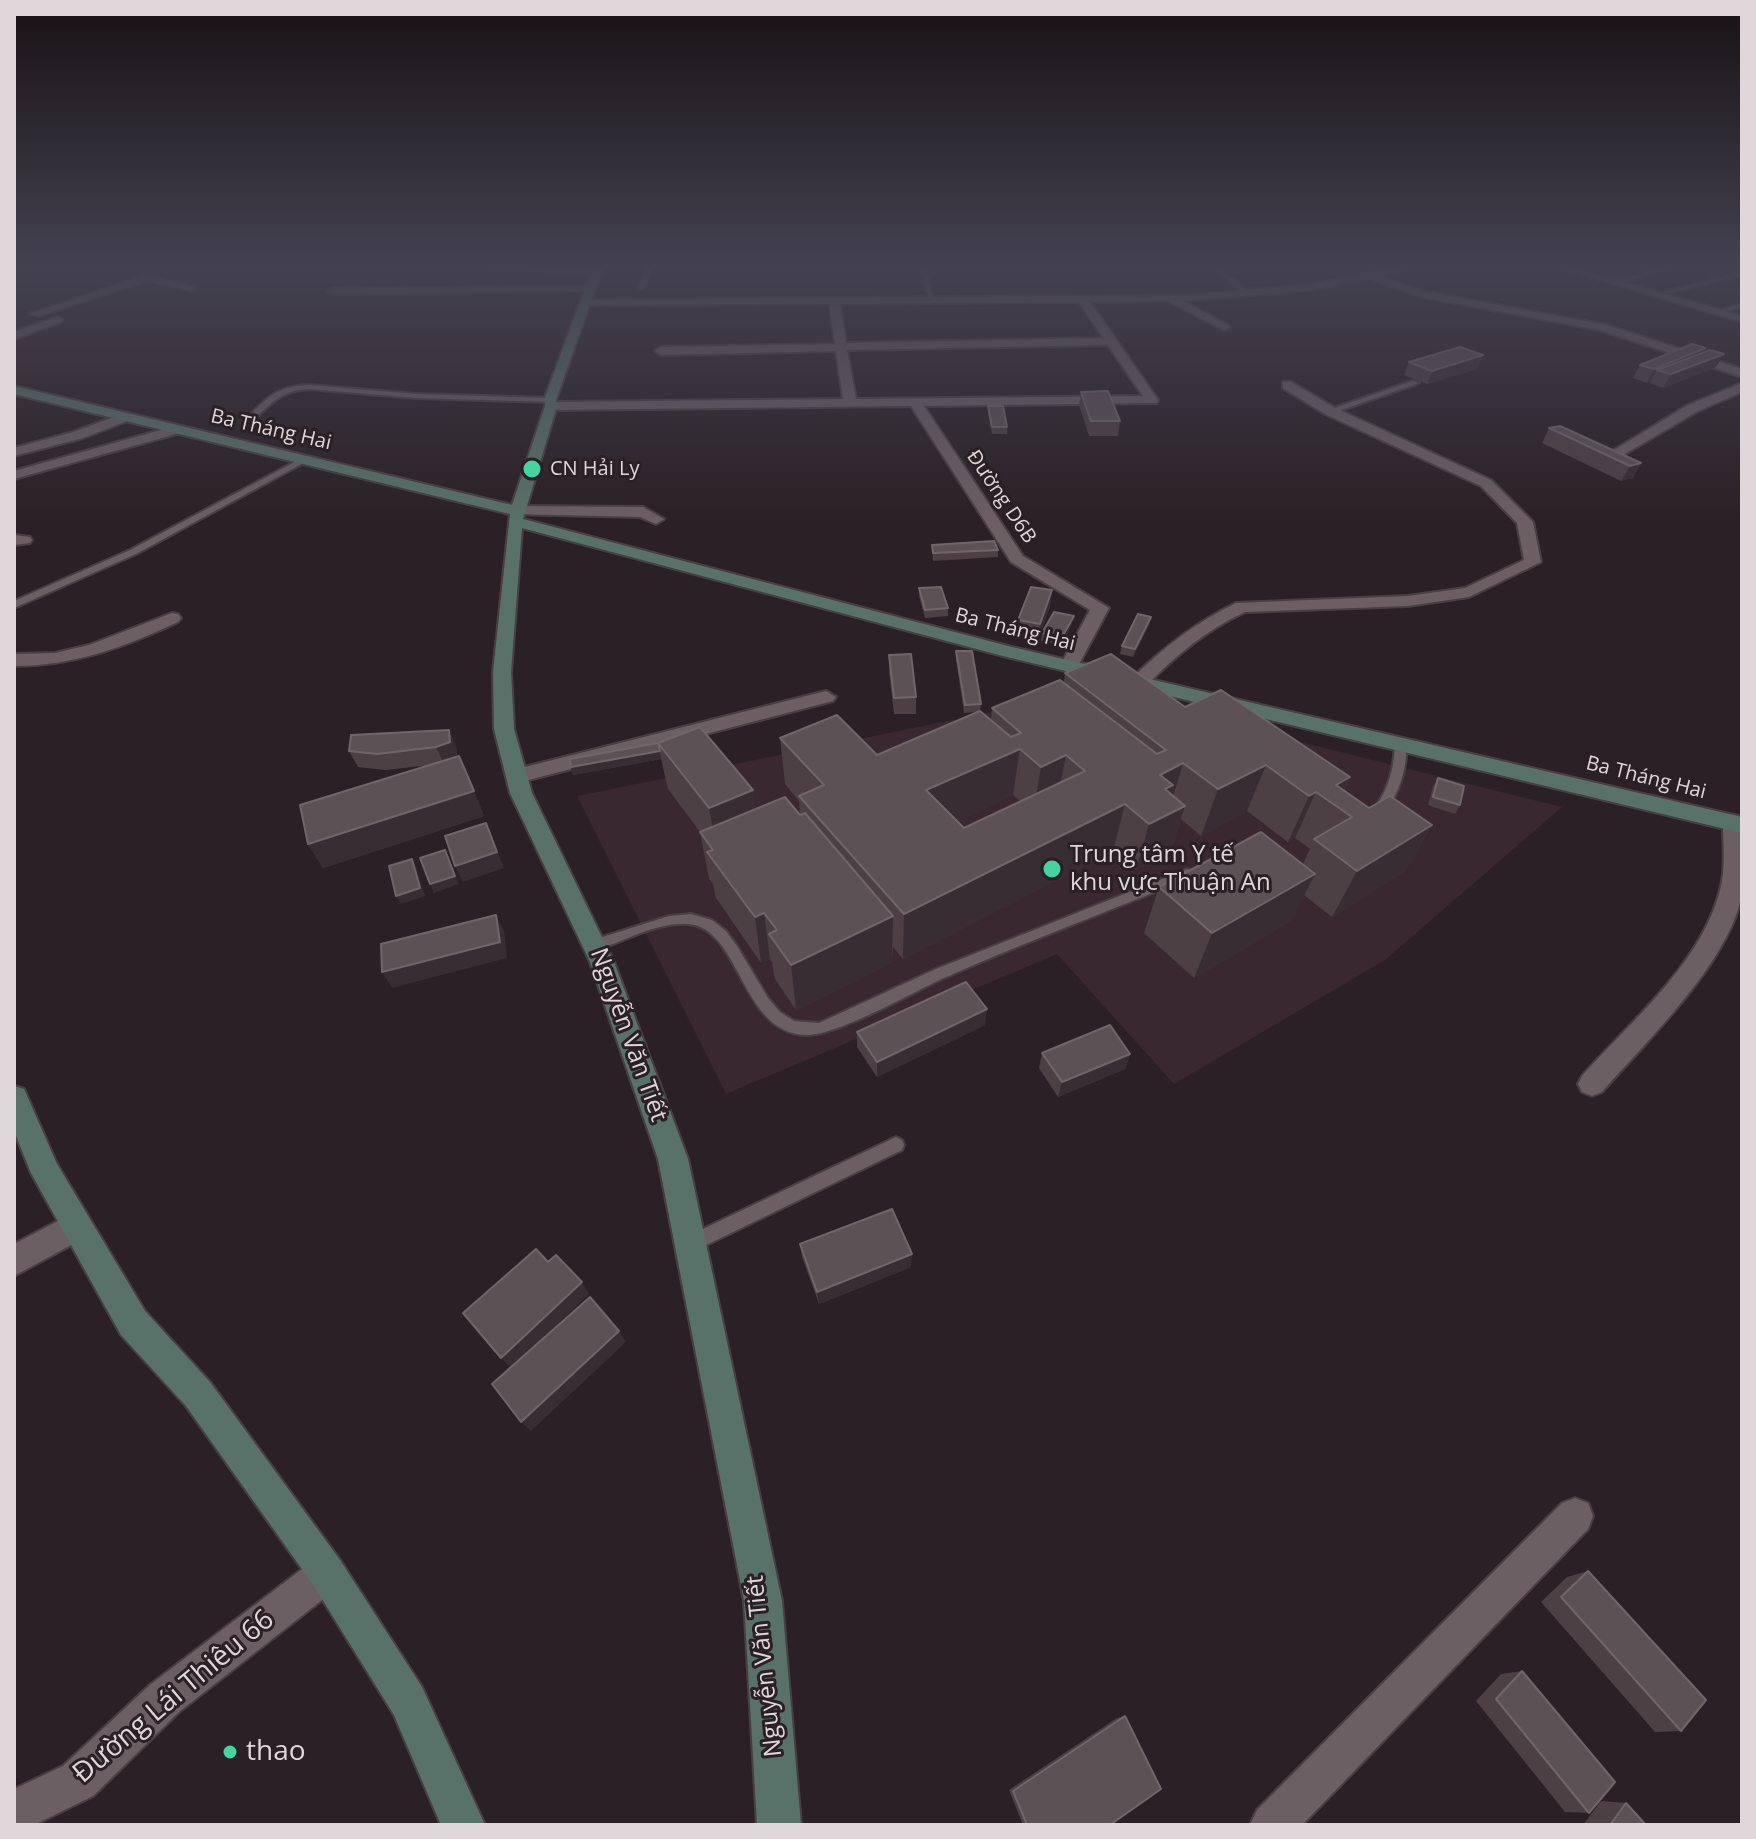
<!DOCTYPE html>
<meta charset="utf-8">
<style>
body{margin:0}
#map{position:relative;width:1756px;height:1839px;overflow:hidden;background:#2b2025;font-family:"Open Sans",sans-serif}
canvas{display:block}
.frame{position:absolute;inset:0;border:16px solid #dfd7da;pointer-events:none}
</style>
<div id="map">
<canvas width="1756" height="1839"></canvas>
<div class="frame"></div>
</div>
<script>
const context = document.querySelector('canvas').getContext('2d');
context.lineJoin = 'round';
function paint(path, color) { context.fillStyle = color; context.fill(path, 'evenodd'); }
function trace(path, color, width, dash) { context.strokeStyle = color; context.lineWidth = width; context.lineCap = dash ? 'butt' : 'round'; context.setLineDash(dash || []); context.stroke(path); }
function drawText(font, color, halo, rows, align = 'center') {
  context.font = font + ' "Open Sans",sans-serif'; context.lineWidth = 6; context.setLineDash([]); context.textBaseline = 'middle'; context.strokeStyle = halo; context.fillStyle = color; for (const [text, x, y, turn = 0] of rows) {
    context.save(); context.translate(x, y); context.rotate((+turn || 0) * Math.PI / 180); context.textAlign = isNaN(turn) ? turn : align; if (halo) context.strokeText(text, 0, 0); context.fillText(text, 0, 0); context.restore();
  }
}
const built = new Path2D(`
 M1070,685L1562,807L1385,960L1174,1084L1057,954L726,1094L577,796L1012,708Z`);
const lane = new Path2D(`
 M646,267H652L643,289L638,290Z
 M919,267H925L935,303L930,302Z
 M1212,267H1218L1249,292V294H1245Z
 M1742,271V275L1656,297L1653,295Z
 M1742,303V307L1718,314L1715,312Z
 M1412,381L1419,383L1333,413L1326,411Z
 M309,385L416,394L550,398L554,400L550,402L416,398L309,389C286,390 275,399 259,415L252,413C270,394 282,386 309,385Z
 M300,459L307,461L136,554L14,608V601L130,550Z
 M1401,739L1407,743C1406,770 1401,791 1384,812H1376L1374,809C1389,788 1394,769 1395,743Z
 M1187,869L1192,871L1194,874L1192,877C1109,911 1025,942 944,978C913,992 835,1037 805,1035C740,1032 741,928 688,924C657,922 624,941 595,951L590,949L588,945L590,941L669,916L691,914L712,920L726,931L737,946L768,998L780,1012L794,1021L819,1023L936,969Z
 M896,1137L902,1140L904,1145L902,1150L696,1250L690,1253L684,1250L681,1244L684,1238Z`);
const street = new Path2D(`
 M486,267C507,266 586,262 601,271L596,274L491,270Z
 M1395,267H1413L1381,276L1423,291L1606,325L1742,369V377L1600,330L1421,297L1369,278L1313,290L1183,301L1228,325L1230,327L1224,330L1167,301L1090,302L1158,400L1157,403L924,406L1023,556L1109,608L1078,666L1069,672L1060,666L1090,610L1011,562L911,406L551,410L545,406L551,402L843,399L836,351L661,355L655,351L661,347L835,344L829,304L580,305V301L584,300L1188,295L1313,284ZM1079,302L1103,338L846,343L840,304ZM1108,345L1143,396L856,399L847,350Z
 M1555,267C1575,266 1592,276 1611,278C1631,280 1653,267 1674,267L1625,282L1742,316V322Z
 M146,275L198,288L193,291L147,281L39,316L29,314Z
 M592,286L593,288L588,291L333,294L328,291L333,288Z
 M57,317L63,320L61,322L14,339V332Z
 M1283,382H1291L1335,408L1491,480L1533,522L1541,562L1469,597L1408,606L1245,612C1206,630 1175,656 1146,686H1132L1130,682L1132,678C1164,647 1196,622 1236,603L1408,596L1465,588L1524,560L1517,523L1481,486L1325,414L1283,388Z
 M1742,383V392L1698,411L1618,458L1606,455L1688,405Z
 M125,413L132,417L130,420L83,438L14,456V448L73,432Z
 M175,426L182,430L180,433L14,479V471Z
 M518,506L643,507L664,519L656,524L640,517L513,514L510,511Z
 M14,535L30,537L32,540L30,543L14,545Z
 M172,613L178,614L181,618L178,622C125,647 73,666 14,666V654L55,653L89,645Z
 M826,691L836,697L833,701L517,783L507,776L517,769Z
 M1734,815L1742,818C1742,843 1747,874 1741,898C1727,964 1646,1042 1602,1092L1592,1096L1582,1092L1578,1084L1582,1076C1631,1021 1701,964 1720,890C1726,869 1723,845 1723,823L1726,818Z
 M77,1211L88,1216L92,1226L88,1236L14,1276V1244Z
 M1575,1498L1588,1503L1593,1516L1588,1529L1302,1825H1250L1257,1810L1562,1503Z
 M327,1554L340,1560L346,1573L340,1586L179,1712L93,1796L34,1825H14V1789L63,1766L151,1684L314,1560Z`);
const secondary = new Path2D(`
 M593,267H603L556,400L557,406L523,519L1012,647L1742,817V833L1003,656L522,528L511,672L514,729L532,793L614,962L688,1159L782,1601L801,1825H757L744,1601L658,1159L590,962L510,793L494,729L493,672L510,514L14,394V386L512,505L545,406L544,400Z
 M14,1086L24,1089L57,1164L145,1311L210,1382L340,1560L422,1687L485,1825H441L394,1715L314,1586L186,1406L121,1335L31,1173L14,1131Z`);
const wall = new Path2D(`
 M1704,352L1724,354L1716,367L1663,388L1650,383L1651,381L1647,383L1633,378L1640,365Z
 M1483,355L1477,369L1427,384L1404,375L1409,362Z
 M1081,392L1120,421L1118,436H1089L1079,405Z
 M988,406L1007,427V434H992L988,413Z
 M1549,428L1641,463L1633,478L1621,481L1542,443Z
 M932,545L998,550V557L933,561Z
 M919,588L948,608V616L925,618L919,596Z
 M1052,590L1050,606L1038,640L1016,636L1018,620Z
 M1072,624L1061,645L1041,641L1042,633Z
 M1149,625L1133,657L1120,654L1122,646Z
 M956,651L981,704L980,711L991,720L992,708L1064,682L1065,673L1185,707L1350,777L1344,790L1369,808L1432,825L1405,871L1332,917L1304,895L1292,920L1194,978L1144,933L1159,887L1303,864L1310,849L1295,838L1288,842L1247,811L1201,836L1181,819L1170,852L1136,870L1113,851L903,959L893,947L892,962L796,1010L775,979L772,962L770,959L761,963L716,898L713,884L709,879L700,832L668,789L661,759L573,775L571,767L658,743L756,809L800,815L799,801L785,784L780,738L877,755L976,712L964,713L956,659ZM1013,795L1020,801L964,828L957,821Z
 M889,655L916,697V714H894L889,671Z
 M456,746L457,757L459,756L484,816L323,868L308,844L432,765L385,770L358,767L349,751Z
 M1438,778L1460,805L1455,814L1428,805L1433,786Z
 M985,1025L877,1077L857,1047V1032Z
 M1042,1053L1130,1054L1125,1069L1058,1097L1039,1068Z
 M800,1244L911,1267L819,1304L802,1257Z
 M1588,1571L1681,1731L1655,1732L1541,1602L1567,1577Z
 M1522,1671L1589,1813L1565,1812L1476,1701L1501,1674Z
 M1125,1716L1110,1825H1023L1009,1790L1117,1718Z
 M1601,1801L1626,1803L1646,1825H1583Z`);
const shadedWall = new Path2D(`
 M1706,348L1698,361L1657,370L1651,381L1647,383L1654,369Z
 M1724,354L1716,367L1663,388L1671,374Z
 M1483,355L1477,369L1427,384L1432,371Z
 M1641,463L1633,478L1621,481L1630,466Z
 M1052,590L1050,606L1038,640L1040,624Z
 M1074,616L1072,624L1061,645L1062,637Z
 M1151,617L1149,625L1133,657L1135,649Z
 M449,730L456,746L457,758L444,764L436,747Z
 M1020,749L1013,795L923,837L926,790Z
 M660,751L661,759L573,775L571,767Z
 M1066,755L1057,802L1033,813L1041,767Z
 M1183,763L1169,810L1185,806L1170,852L1136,870L1149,824L1160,775Z
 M1266,765L1247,811L1201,836L1218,789Z
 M1350,777L1336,806V785Z
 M753,790L759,836L718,854L709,808Z
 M474,791L484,816L323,868L308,844Z
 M1316,792L1295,838L1288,842L1309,796Z
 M1125,804L1113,851L903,959L904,914Z
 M486,823L504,868L463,882L455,866Z
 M1432,825L1405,871L1332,917L1357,871Z
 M448,858L459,884L434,893L430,884Z
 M412,859L416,867L425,896L401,904L396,896Z
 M1315,874L1292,920L1194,978L1212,933Z
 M764,913L770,959L761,963L755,917Z
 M496,915L504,931L507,958L392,988L382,972Z
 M893,916L892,962L796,1010L791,965Z
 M987,1009L985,1025L877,1077V1062Z
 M1130,1054L1125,1069L1058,1097L1062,1082Z
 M912,1254L911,1267L819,1304L817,1292Z
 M582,1282L589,1294L511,1369L501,1358Z
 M619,1331L626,1342L531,1431L521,1422Z`);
const building = new Path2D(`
 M1692,344L1706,348L1654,369L1640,365Z
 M1460,347L1483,355L1432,371L1409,362Z
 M1710,350L1724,354L1671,374L1657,370Z
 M1108,391L1120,421H1091L1081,392Z
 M988,406H1003L1007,427H992Z
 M1560,426L1641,463L1630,466L1549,428Z
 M994,541L998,550L933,553L932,545Z
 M941,587L948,608L925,610L919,588Z
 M1031,587L1052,590L1040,624L1018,620Z
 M1054,612L1074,616L1062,637L1042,633Z
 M1138,614L1151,617L1135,649L1122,646Z
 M956,651H972L981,704L965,705Z
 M911,654L916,697L894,698L889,655Z
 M1111,654L1185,707L1221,690L1350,777L1336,785L1369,808L1390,796L1432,825L1357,871L1314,839L1352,817L1316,792L1309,796L1266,765L1218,789L1183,763L1160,775L1173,785L1165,789L1185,806L1149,824L1125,804L904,914L799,796L824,785L780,738L837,715L877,755L980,711L1011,737L1021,733L992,708L1060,680L1157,754L1166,750L1065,673ZM1020,749L1041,767L1066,755L1085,771L964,828L926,790Z
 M700,727L753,790L709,808L658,743Z
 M449,730L450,742L436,747L377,754L349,751L351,735Z
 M658,743L660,751L571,767L570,759Z
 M459,756L474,791L308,844L300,805Z
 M1438,778L1464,786L1460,805L1433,797Z
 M785,797L800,815L805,813L893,916L791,965L769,934L777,930L764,913L755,917L707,852L713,850L700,832Z
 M486,823L497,852L455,866L445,836Z
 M1261,832L1315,874L1212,933L1159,887Z
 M445,850L455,876L430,884L420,858Z
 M412,859L420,888L396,896L389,866Z
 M496,915L500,942L382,972L381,944Z
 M966,982L987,1009L877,1062L857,1032Z
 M1110,1025L1130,1054L1062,1082L1042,1053Z
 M892,1209L912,1254L817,1292L800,1244Z
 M536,1249L548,1262L556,1255L582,1282L501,1358L463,1313Z
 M590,1297L619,1331L521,1422L492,1384Z
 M1588,1571L1706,1700L1681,1731L1561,1597Z
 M1522,1671L1615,1782L1589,1813L1496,1699Z
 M1125,1716L1161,1789L1110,1825H1027L1013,1791Z
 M1626,1803L1646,1825H1610Z`);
const markers = [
 [532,469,10,"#45d49f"],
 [1052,869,10,"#45d49f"],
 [230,1752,8,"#45d49f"]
];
const farStreetnames = [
 ["Ba Tháng Hai",271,430,13],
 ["Đường D6B",1001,497,56],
 ["Ba Tháng Hai",1015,630,14],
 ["Ba Tháng Hai",1646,778,14]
];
const farPoinames = [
 ["CN Hải Ly",550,469]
];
const poiNames = [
 ["Trung tâm Y tế",1070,855],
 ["khu vực Thuận An",1070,883]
];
const streetNames = [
 ["Nguyễn Văn Tiết",628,1035,70],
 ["Nguyễn Văn Tiết",765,1666,-96]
];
const nearStreetnames = [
 ["Đường Lái Thiêu 66",174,1697,-40]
];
const nearPoinames = [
 ["thao",246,1752]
];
paint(built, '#39282f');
trace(lane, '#483f43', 4);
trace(street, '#483f43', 4);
trace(secondary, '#483f43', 4);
paint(lane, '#6c5f64');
paint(street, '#6c5f64');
paint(secondary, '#597269');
paint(wall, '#4c4045');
paint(shadedWall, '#382d32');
paint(building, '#5c5155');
trace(building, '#70666a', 2);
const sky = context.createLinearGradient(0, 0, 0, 524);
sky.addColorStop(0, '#181214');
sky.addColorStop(0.51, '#444251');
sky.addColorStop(1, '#44425100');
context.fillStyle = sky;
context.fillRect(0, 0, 1756, 524);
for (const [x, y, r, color] of markers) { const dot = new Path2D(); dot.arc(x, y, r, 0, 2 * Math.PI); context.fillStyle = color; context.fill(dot); trace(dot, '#2b2025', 3); }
drawText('20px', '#dfd7da', '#2b2025', farStreetnames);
drawText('20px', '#dfd7da', '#2b2025', farPoinames, 'left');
drawText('24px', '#dfd7da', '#2b2025', poiNames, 'left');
drawText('24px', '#dfd7da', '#2b2025', streetNames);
drawText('28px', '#dfd7da', '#2b2025', nearStreetnames);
drawText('28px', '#dfd7da', '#2b2025', nearPoinames, 'left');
</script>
